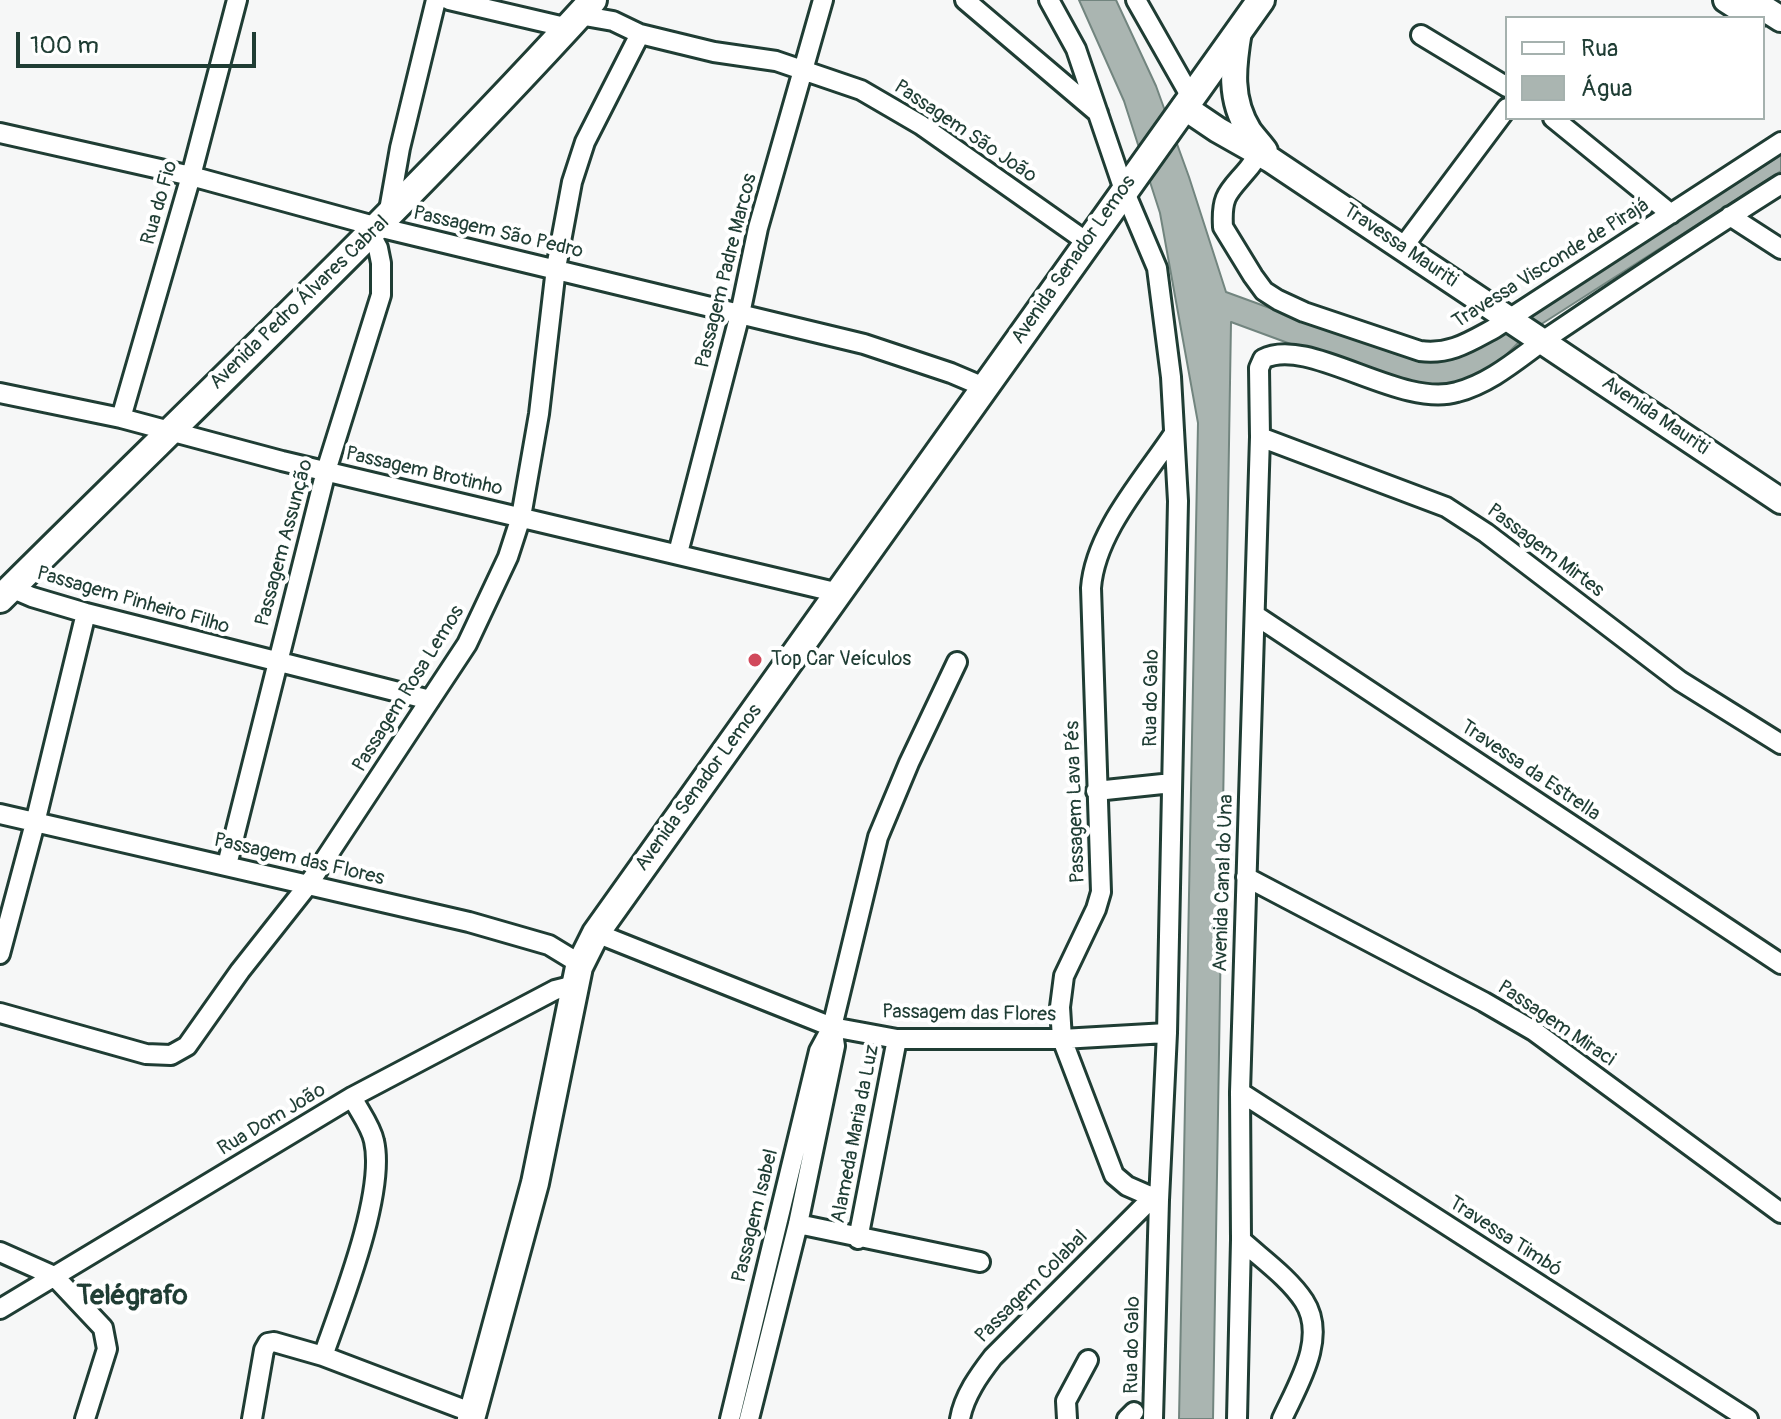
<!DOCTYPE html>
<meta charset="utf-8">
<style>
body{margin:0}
#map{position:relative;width:1781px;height:1419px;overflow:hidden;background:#f6f7f7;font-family:Pangolin,sans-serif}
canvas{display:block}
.legend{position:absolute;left:1505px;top:16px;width:260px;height:104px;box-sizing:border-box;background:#fff;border:2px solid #a5b1ae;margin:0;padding:10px 14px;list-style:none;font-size:24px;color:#1f3d34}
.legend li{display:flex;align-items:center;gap:16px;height:40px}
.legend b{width:40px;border:2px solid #a5b1ae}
.scale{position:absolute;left:16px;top:32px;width:240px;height:36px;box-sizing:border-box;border:4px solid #1f3d34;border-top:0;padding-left:10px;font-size:24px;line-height:28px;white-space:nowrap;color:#1f3d34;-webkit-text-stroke:6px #fff;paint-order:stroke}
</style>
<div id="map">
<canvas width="1781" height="1419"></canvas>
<ul class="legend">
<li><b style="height:10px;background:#fff"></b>Rua</li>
<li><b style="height:22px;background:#aab5b1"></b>Água</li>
</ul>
<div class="scale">100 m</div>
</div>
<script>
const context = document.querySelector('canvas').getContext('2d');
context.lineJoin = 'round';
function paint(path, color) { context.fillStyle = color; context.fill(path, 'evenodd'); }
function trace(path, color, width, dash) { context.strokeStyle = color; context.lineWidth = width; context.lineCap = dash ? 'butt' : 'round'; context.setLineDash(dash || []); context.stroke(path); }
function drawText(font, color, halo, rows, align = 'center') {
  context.font = font + ' Pangolin,sans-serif'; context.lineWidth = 8; context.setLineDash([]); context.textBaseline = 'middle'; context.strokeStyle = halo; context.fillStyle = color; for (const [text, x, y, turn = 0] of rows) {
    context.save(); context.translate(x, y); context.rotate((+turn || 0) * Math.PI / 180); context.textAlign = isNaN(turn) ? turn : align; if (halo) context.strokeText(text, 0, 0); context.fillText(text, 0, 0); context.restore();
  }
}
const water = new Path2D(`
 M1079,0H1116L1156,86L1189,177L1226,292L1396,354L1428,362L1454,359L1474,351L1781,155V171L1529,332L1501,360L1467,380L1434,388L1410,384L1326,357L1231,322L1213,1419H1179L1198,423L1160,213L1124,101Z`);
const street = new Path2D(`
 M449,0L569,28
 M965,0L1098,113
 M1049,0L1076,49L1124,190L1157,268L1171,377L1178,501L1167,1033L1159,1200L1153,1419
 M1136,0L1191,97
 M579,15L613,21L640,34L714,52L776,61L861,90L921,125L1087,242
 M1421,35L1507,87
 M1553,118L1671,214
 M0,133L191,176L378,227L864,344L951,373L984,387
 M1263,147C1258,154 1254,162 1248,169C1229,192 1221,194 1223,227L1253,276L1264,291L1278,300L1304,312L1420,351C1450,355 1469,342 1495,328L1781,142
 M388,216L400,148L436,0
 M1730,216L1781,249
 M1403,247L1507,108
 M0,393L121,418L282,461L839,593
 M121,418L191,176L237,0
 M1260,437L1446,507L1486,533L1680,681L1781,744
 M678,553L740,314L758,228L823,0
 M11,588L32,597L86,613L430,700
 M1255,615L1781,964
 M1096,791L1172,783
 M0,814L469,922L549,945L572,959L579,967
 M227,865L326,471L381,295V263L378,248L371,235
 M1246,877L1484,1002L1534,1031L1781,1213
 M596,933L832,1027L897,1039H1062L1167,1033
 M0,954L35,823L86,613
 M0,1013L146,1054L171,1055L187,1046L240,971L308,885L430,700L467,644L508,557L521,517L539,414L556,268L572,182L585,142L640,34
 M1240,1092L1748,1419
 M1159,1200L1127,1186L1114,1175L1062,1039L1060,1007L1064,976L1096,909L1101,892L1091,588C1095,533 1143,480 1173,435
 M798,1224L980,1262
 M858,1239L897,1039
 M1241,1240C1262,1259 1289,1278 1304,1301C1328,1338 1297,1386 1282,1419
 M0,1252L54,1276L103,1328L107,1349L85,1419
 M0,1309L352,1097L555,990L575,985
 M323,1356C341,1305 386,1193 374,1141C371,1126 359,1111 352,1097
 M252,1419L264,1350L268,1343L274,1342L323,1356L473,1413
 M730,1419L819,1051L832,1027L878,837L909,763L957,662
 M749,1419L798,1224L835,1046L832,1027
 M960,1419C964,1396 979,1375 993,1357L1153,1197
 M1067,1419L1066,1401L1088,1360
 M1127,1419L1134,1412
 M1237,1419L1241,1240L1240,1092L1260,437L1259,368L1263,359C1308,335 1400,409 1457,392C1495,382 1524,353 1556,332C1630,282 1705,232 1781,184`);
const secondary = new Path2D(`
 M1726,0L1754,18
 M1751,0L1781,19
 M1239,31C1233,67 1229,99 1249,131C1254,138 1260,144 1265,151
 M1184,107L1218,130L1271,160L1781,501`);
const primary = new Path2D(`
 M0,599C199,401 404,208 593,0
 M471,1419L535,1183L579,967L596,933L1261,0`);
const markers = [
 [755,660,8,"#d1495b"]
];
const streetNames = [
 ["Passagem São João",965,132,34],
 ["Rua do Fio",160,203,-74],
 ["Passagem São Pedro",498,233,13],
 ["Travessa Mauriti",1400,246,34],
 ["Avenida Senador Lemos",1074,260,-55],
 ["Travessa Visconde de Pirajá",1551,264,-32],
 ["Passagem Padre Marcos",727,271,-76],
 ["Avenida Pedro Álvares Cabral",300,303,-44],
 ["Avenida Mauriti",1655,416,34],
 ["Passagem Brotinho",424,472,13],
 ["Passagem Assunção",285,543,-75],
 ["Passagem Mirtes",1545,551,37],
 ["Passagem Pinheiro Filho",133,601,16],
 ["Passagem Rosa Lemos",409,689,-58],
 ["Rua do Galo",1152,698,-89],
 ["Travessa da Estrella",1530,771,34],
 ["Avenida Senador Lemos",699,788,-54],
 ["Passagem Lava Pés",1076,802,-92],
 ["Passagem das Flores",299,860,13],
 ["Avenida Canal do Una",1224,883,-88],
 ["Passagem das Flores",969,1014,1],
 ["Passagem Miraci",1556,1024,34],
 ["Rua Dom João",272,1120,-31],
 ["Alameda Maria da Luz",856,1134,-79],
 ["Passagem Isabel",756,1216,-76],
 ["Travessa Timbó",1505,1237,33],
 ["Passagem Colabal",1032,1287,-45],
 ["Rua do Galo",1133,1345,-89]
];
const poiNames = [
 ["Top Car Veículos",771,660]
];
const districtNames = [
 ["Telégrafo",132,1297]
];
paint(water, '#aab5b1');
trace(water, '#72857f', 2);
trace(street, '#1f3d34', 24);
trace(secondary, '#1f3d34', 30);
trace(primary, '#1f3d34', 32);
trace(street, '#fff', 18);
trace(secondary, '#fff', 24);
trace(primary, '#fff', 26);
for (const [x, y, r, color] of markers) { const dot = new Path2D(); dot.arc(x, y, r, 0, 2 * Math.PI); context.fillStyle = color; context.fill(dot); trace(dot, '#fff', 3); }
drawText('20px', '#1f3d34', '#fff', streetNames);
drawText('20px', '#1f3d34', '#fff', poiNames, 'left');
drawText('bold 28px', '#1f3d34', '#fff', districtNames);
</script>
